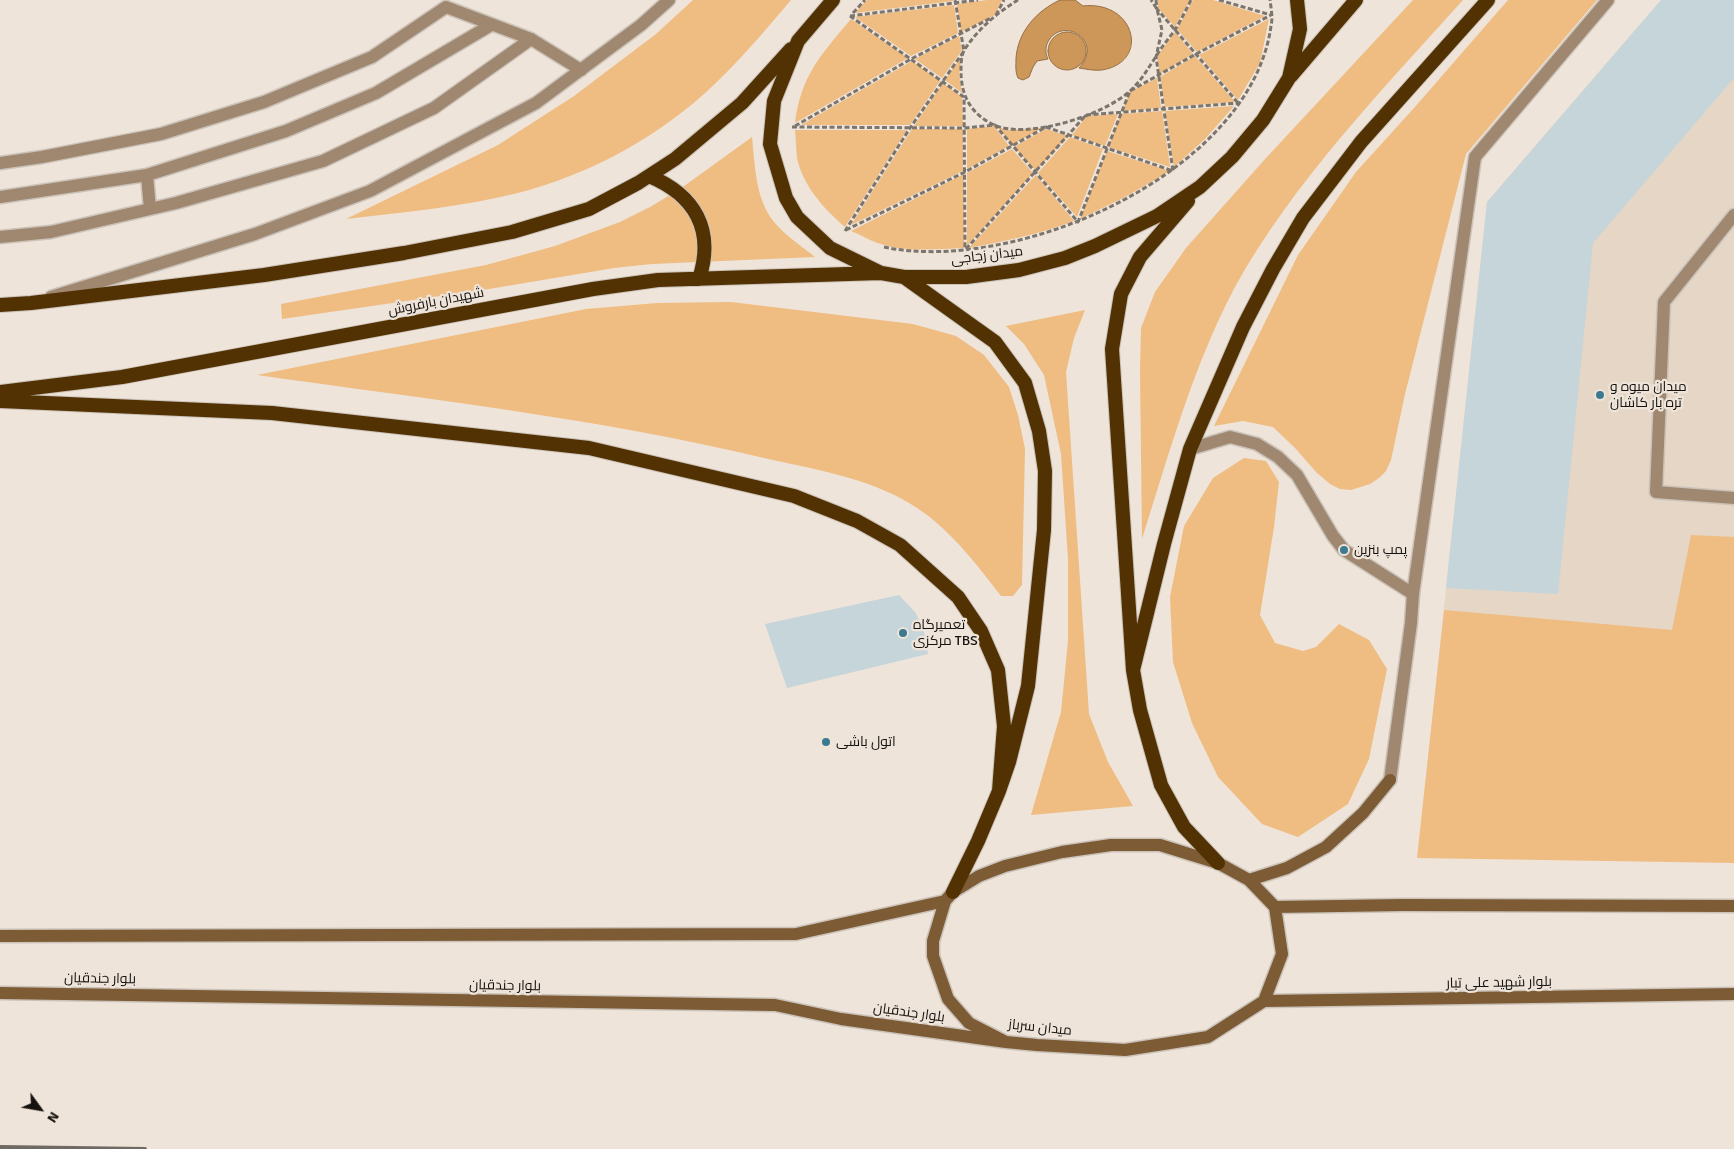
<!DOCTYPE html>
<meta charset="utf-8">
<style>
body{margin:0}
#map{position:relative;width:1734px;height:1149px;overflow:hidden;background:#eee4d9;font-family:Signika,sans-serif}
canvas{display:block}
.north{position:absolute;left:15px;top:1084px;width:50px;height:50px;-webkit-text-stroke:4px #eee4d9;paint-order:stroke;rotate:122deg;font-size:14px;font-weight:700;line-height:20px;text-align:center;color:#15120f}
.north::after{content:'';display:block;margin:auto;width:18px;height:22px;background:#15120f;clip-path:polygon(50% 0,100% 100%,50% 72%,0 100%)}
</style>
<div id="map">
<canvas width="1734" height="1149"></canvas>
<div class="north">N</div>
</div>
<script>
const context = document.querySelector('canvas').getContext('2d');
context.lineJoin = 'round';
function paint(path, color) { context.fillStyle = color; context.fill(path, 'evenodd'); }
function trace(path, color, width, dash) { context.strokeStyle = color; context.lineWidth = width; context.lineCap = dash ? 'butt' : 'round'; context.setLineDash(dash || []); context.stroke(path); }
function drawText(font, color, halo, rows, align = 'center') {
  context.font = font + ' Signika,Cairo,sans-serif'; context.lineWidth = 4.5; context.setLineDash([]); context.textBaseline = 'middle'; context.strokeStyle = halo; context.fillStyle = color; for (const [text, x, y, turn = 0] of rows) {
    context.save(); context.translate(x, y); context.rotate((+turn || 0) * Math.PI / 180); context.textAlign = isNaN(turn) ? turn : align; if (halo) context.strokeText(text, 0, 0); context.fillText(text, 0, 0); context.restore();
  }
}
const built = new Path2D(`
 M1661,0H1734V846L1419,844L1487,202Z`);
const green = new Path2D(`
 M693,0H791C764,32 735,66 704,94C651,141 587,175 518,193C462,207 404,212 346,219L498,145L574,96L656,34Z
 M867,0H953V1L855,13Z
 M987,0H1002L995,15L961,32L957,4Z
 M1158,0H1190L1175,27L1158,8Z
 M1193,0H1213L1265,16L1197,52L1177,29Z
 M1413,0H1463C1384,88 1292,183 1235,287C1193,366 1169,454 1142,539L1140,371L1141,328L1155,292L1186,248L1266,158Z
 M1508,0H1597L1466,154L1405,394L1391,460L1386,471L1379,478L1370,484L1351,490L1340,489L1330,484L1316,472L1295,448L1273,427L1243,421L1214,426L1298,255L1356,172L1414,108Z
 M954,5L958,33L911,56L855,17Z
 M851,19L908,58L795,123C801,75 821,55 851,19Z
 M1269,19L1260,63L1238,100L1199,55Z
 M1175,32L1193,54L1160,74L1157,57Z
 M959,36L962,50L942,78L915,59Z
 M962,56L959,75L962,93L945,80Z
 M1195,56L1235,102L1165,107L1160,77Z
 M912,61L940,81L910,125H801Z
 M1157,78L1161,108L1122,111L1130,92Z
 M943,83L962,97L963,126H914Z
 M1234,106L1205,139L1174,167L1165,111Z
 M1162,111L1170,167L1108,147L1121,114Z
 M1118,114L1105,146L1072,135L1087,116Z
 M994,126L1009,146L967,169V129Z
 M998,127L1008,130L1042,128L1012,145Z
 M912,129H963V171L851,225Z
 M1046,129L1068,136L1036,171L1014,147Z
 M795,130H907L845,227C824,209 803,186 797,158C796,149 796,139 795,130Z
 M752,137C755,165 755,198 774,222C785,235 801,246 815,257L652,264L614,268L489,289L282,319L281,304L486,265L555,246L620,222L650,207L680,189Z
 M1070,137L1103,149L1077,217L1038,173Z
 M1012,149L1033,173L967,246V173Z
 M1107,151L1170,171L1125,197L1080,219Z
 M964,174V248C935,249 903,253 875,242C867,239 859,234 851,231Z
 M1036,175L1074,221C1040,234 1005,241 969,248Z
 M731,302L913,324L956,336L984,355L1009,387L1018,415L1025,449L1022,585L1013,596H1001C975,562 947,525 909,503C866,477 812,469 764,458C597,418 426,399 257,375L586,309L657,303Z
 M1085,310L1074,338L1066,372L1089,714L1108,762L1133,806L1031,815L1061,712L1068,641V559L1061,454L1044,375L1024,344L1006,326Z
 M1244,458L1266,461L1279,482L1274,527L1260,615L1275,643L1303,651L1316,647L1339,624L1369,640L1387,669L1369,759L1348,804L1298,837L1262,824L1218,777L1192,723L1173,662L1170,597L1184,526L1213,478Z
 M1691,535L1734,537V863L1417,858L1444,610L1672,630Z`);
const water = new Path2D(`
 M1060,0H1075L1083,6C1135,0 1151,62 1102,70C1094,71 1086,69 1079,68C1104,42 1065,16 1049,40C1045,46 1045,53 1048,59L1037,61L1033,67L1029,77L1023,80L1018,78C1015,71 1016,66 1016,58C1018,32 1036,11 1060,0Z
 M1048 51a19 19 0 1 1 38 0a19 19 0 1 1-38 0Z`);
const building = new Path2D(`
 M1661,0H1734V78L1593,243L1558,594L1446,588L1487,202Z
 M899,595L915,612L923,627L928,654L787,688L765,624Z`);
const path = new Path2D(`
 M1018,0C998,12 978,29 965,49C961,55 961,64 961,71C961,96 971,114 994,125C1028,140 1104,115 1130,91C1141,81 1147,70 1155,58C1161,48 1168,39 1175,30C1181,20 1186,10 1191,0
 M1156,0L1157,9L1238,103
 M1219,0L1271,15
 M853,13L865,0
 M996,15L1004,0
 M850,16L964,97L965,249
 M850,16L978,0
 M795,126L911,59L991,18
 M792,127L965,128L995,125L1078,222L1130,91L1196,54L1271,15
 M846,230L965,172L1046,127L1173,171L1156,57L1162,30L1157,9L1151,0
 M845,231L910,128L964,51L955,0
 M884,247C1016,275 1251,173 1271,26C1273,18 1271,8 1270,0
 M966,249L1086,115L1239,103`);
const service = new Path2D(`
 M0,163L42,157L161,134L264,102L372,57L446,7L531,39L581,70
 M147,175L150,209
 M0,197L147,175L286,131L376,93L491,25
 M1734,215L1664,302L1656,492L1734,498
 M0,237L51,232L176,203L323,161L434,108L531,39
 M1190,449L1230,437L1257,444L1278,457L1297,475L1333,536L1344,550L1413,594`);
const minor = new Path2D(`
 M1390,780L1411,623L1413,594L1475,157L1608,0`);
const tertiary = new Path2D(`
 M51,297L255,234L370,191L536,103L641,25L669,0`);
const secondary = new Path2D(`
 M1111,845H1160L1218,863L1249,880L1275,907L1282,954L1264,1001L1208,1037L1125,1050L1037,1045L1006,1042L969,1023L948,999L933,956V941L945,901L953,892L979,876L1005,866L1062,852Z
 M1249,880L1287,868L1326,847L1363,813L1390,780
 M1275,907L1403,905L1734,906
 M0,936L796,934L945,901
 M0,993L775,1005L841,1019L1006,1042
 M1264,1001L1734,994`);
const trunk = new Path2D(`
 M833,0L798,41L774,101L770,144L786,198L797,217L830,248L881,273L904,277H966L1019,270L1065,258L1095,246L1157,216L1200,187L1232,157L1263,120L1289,78L1300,29L1297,0
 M1291,76L1356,0
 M649,176C695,195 715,230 699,279
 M1188,201L1140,257L1121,294L1112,349L1133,670L1140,710L1161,785L1184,827L1218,863
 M904,277L995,342L1025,383L1039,431L1045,471L1044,530L1028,686L1009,762L999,791L978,841L953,892
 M0,305L31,303L264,275L404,253L512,232L589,209L638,183L675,159L742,103L791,49
 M0,392L122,377L593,289L658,280L880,273
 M0,401L272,413L589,448L794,496L857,521L900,545L958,597L981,631L998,670L1004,726L999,791
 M1133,670L1164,544L1190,449L1243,327L1273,269L1303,218L1361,142L1488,0`);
const rail = new Path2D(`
 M0,1147L145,1149`);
const markers = [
 [1600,395,5,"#3c7a90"],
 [1344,550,5,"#3c7a90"],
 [903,633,5,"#3c7a90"],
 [826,742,5,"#3c7a90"]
];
const streetNames = [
 ["میدان زجاجی",987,256,-7],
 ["شهیدان بارفروش",436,302,-11],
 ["بلوار جندقیان",100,979,1],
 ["بلوار شهید علی تبار",1499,983,-1],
 ["بلوار جندقیان",505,986,1],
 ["بلوار جندقیان",909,1013,8],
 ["میدان سرباز",1040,1028,6]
];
const poiNames = [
 ["میدان میوه و",1610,387],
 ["تره بار کاشان",1610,403],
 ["پمپ بنزین",1354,550],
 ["تعمیرگاه",913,625],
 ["مرکزی TBS",913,641],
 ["اتول باشی",836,742]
];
paint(built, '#e5d6c6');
paint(green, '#efbc82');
paint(water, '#cd9759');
trace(water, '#966f43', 1);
paint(building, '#c6d5da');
trace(service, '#cbc2b9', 15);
trace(minor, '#cbc2b9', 15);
trace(tertiary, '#cbc2b9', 15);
trace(secondary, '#cbc2b9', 15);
trace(trunk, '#cbc2b9', 16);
trace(path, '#7b756e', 3, [5, 2.5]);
trace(service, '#9f886f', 12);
trace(minor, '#9f886f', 12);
trace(tertiary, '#9f886f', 12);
trace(secondary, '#7c5b35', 12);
trace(trunk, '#523102', 14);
trace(rail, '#706a64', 4);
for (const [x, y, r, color] of markers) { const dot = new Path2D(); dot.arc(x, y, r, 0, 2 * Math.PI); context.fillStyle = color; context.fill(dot); trace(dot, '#eee4d9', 2); }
drawText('14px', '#15120f', '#eee4d9', streetNames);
drawText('14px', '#15120f', '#eee4d9', poiNames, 'left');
</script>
